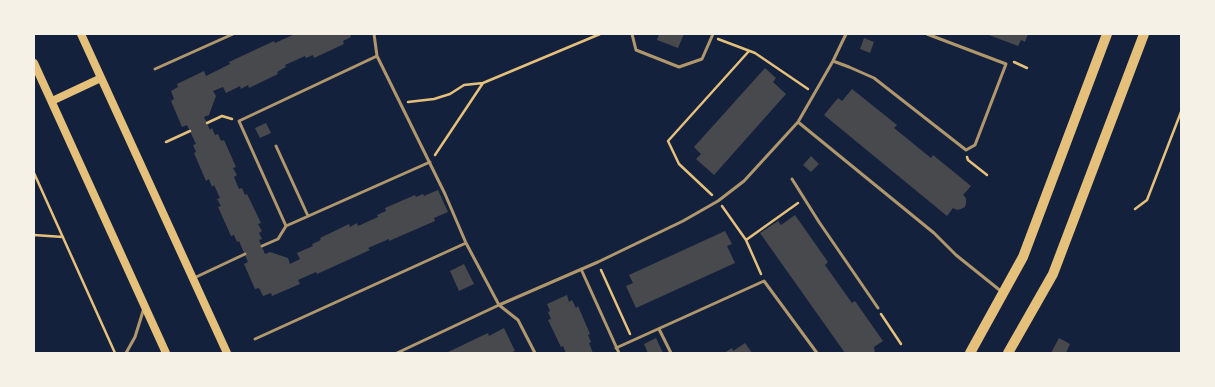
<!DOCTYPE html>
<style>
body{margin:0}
#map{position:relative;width:1215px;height:387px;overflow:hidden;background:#14213d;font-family:Ubuntu,sans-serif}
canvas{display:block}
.frame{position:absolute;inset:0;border:35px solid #f6f1e7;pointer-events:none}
</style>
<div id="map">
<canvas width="1215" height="387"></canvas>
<div class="frame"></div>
</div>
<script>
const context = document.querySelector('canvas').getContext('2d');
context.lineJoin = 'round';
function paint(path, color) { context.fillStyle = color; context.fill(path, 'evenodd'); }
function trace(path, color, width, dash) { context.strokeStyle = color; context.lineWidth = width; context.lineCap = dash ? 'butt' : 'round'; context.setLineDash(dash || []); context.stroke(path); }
const building = new Path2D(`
 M295,34H350L351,37L343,41L344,44L314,58L313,55L306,58L305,56L285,65L286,67L277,72L278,74L249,88L248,85L241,89L240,86L226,93L223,87L213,91L216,96L209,115L204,117L210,130L212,128L215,135L218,134L221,141L224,140L236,167L233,168L237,175L234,177L239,189L242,188L245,195L247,194L261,223L258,224L262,231L259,233L262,239L259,240L265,254L270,252L288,258L290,264L300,259L297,253L313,246L312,244L321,240L320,238L349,224L350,227L357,223L358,226L378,217L377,215L386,211L385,208L415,195L416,197L423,194L424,196L438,190L448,212L434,218L435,221L389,241V239L368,248L370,250L317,274L316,272L298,280L300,284L272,296L271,293L263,296L259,288L255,289L244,264L248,262L239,241L237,242L234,235L231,236L218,207L221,206L217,199L220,198L214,185L212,187L209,179L206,181L194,153L196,152L193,145L196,144L187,125L182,127L171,101L174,99L171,91L178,87L177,84L204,71L206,76L230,64L229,62L274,41L275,43Z
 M659,34H684L678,48L657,40Z
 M986,34H1028L1025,42L1021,40L1018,46Z
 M864,38L874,42L870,53L860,49Z
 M765,68L776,78L773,82L786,94L714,175L696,159L701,154L694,147Z
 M852,89L897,125L894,128L931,158L933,155L971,186L963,195L966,198V203L965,207L961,209L957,210L953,208L947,216L824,115L838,98L842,101Z
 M266,123L271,133L260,138L255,128Z
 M811,156L819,164L811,172L803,165Z
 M795,215L828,262L825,265L837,282L852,303L855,301L883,341L874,347L875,353H845L760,233L778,221L781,225Z
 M725,231L732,244L727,246L735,263L636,308L626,286L633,283L629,275Z
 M464,264L474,284L459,291L450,271Z
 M567,295L569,302L572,300L576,308L578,306L590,334L588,335L591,342L589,343L593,353H566L563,346L561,347L548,320L551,319L548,312L550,311L547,304Z
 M504,328L515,351L510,353H446L488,333L489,336Z
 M656,338L663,353H648L644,344Z
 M1059,338L1070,344L1066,353H1051Z
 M745,343L752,353H724L732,348L733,351Z`);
const path = new Path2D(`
 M718,39L755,53L808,89
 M1014,62L1027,68
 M408,102L434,99L450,94L464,85L483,83
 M207,123L222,116L232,119
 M166,142L190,131
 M435,155L483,83L600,34
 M967,157L968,160L987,175
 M34,173L115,353
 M712,195L679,164L668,141L749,51
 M722,206L746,240L761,274
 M1135,209L1147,200L1181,112
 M34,235L63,237
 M746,240L798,203
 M601,270L630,334
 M881,314L901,344`);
const service = new Path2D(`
 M374,34L377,56L445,194L466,243L499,305L518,320L535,353
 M632,34L636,50L679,67L702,59L713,34
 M377,56L239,121L286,226L430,162
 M833,61L849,67L874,78L966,150L975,145L1006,64L927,34
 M155,69L233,34
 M798,122L934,233L956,255L1002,292
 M276,146L308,216
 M792,179L819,222L878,308
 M262,246L278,239L286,226
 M581,269L619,353
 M194,278L245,254
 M659,329L671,353
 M255,339L466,243
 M616,348L764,281L817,353
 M126,353L135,337L144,308
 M397,353L499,305L598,262L683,221L718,201L744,181L798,122L833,61L846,34`);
const secondary = new Path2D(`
 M81,34L227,353
 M34,63L166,353
 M52,101L101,78`);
const primary = new Path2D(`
 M970,353L1023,257L1107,34
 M1008,353L1053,274L1144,34`);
paint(building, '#48494c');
trace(path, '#e5c07b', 2.5);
trace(service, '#b1986c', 3);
trace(secondary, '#e5c07b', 8);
trace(primary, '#e5c07b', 10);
</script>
